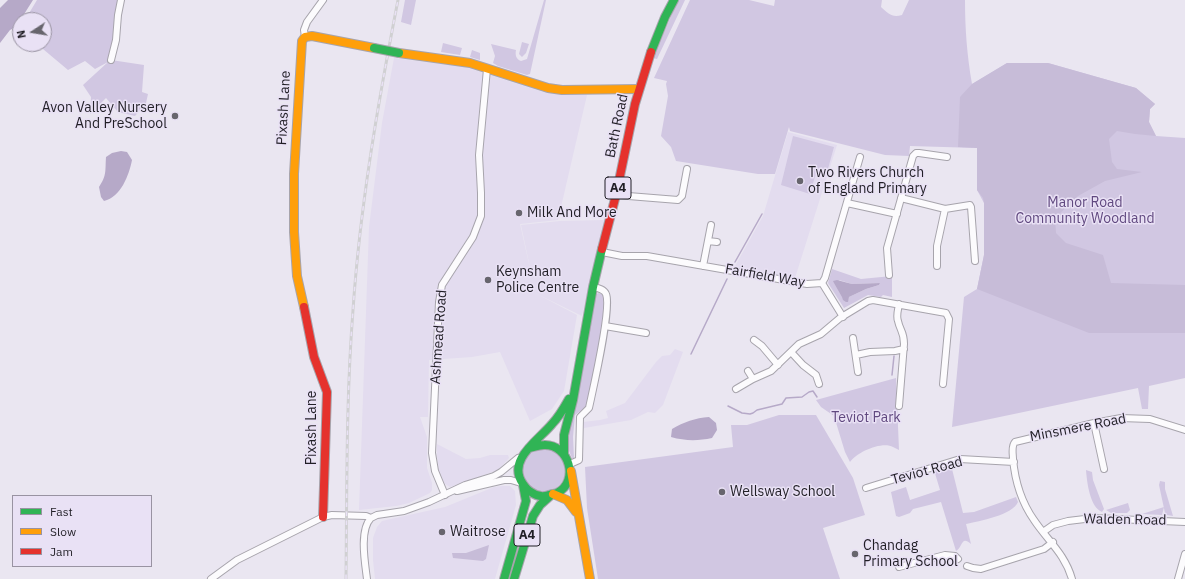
<!DOCTYPE html>
<style>
body{margin:0}
#map{position:relative;width:1185px;height:579px;overflow:hidden;background:#eae6f1;font-family:"IBM Plex Sans",sans-serif}
canvas{display:block}
.legend{position:absolute;left:12px;top:495px;width:140px;height:72px;box-sizing:border-box;background:#e9e1f5;border:1px solid #9993a2;margin:0;padding:5px 7px;list-style:none;font-size:12px;color:#211f26}
.legend li{display:flex;align-items:center;gap:8px;height:20px}
.legend b{width:20px;border:1px solid #9993a2}
.north{position:absolute;left:12px;top:12px;width:40px;height:40px;box-sizing:border-box;background:#e9e1f5;border:1px solid #9993a2;border-radius:50%;rotate:258deg;font-size:11px;font-weight:700;line-height:16px;text-align:center;color:#211f26}
.north::after{content:'';display:block;margin:auto;width:14px;height:18px;background:#67656d;clip-path:polygon(50% 0,100% 100%,50% 72%,0 100%)}
</style>
<div id="map">
<canvas width="1185" height="579"></canvas>
<ul class="legend">
<li><b style="height:5px;background:#30b455"></b>Fast</li>
<li><b style="height:5px;background:#ff9f0a"></b>Slow</li>
<li><b style="height:5px;background:#e5322d"></b>Jam</li>
</ul>
<div class="north">N</div>
</div>
<script>
const context = document.querySelector('canvas').getContext('2d');
context.lineJoin = 'round';
function paint(path, color) { context.fillStyle = color; context.fill(path, 'evenodd'); }
function trace(path, color, width, dash) { context.strokeStyle = color; context.lineWidth = width; context.lineCap = dash ? 'butt' : 'round'; context.setLineDash(dash || []); context.stroke(path); }
function drawText(font, color, halo, rows, align = 'center') {
  context.font = font + ' "IBM Plex Sans",sans-serif'; context.lineWidth = 3; context.setLineDash([]); context.textBaseline = 'middle'; context.strokeStyle = halo; context.fillStyle = color; for (const [text, x, y, turn = 0] of rows) {
    context.save(); context.translate(x, y); context.rotate((+turn || 0) * Math.PI / 180); context.textAlign = isNaN(turn) ? turn : align; if (halo) context.strokeText(text, 0, 0); context.fillText(text, 0, 0); context.restore();
  }
}
const built = new Path2D(`
 M394,58L465,67L543,92L587,95L558,220L520,224L533,282L521,225L560,221L605,220L582,316L535,293L577,315L564,391L552,409L530,421L500,352L472,357L429,360L428,417H420L427,437V468L432,483V490L430,493L409,503L396,506L359,510L369,227L382,123Z
 M788,132L837,145L795,278L734,268L763,216Z
 M675,349L683,352L663,405L655,413L648,412L631,420L584,428L583,422L600,420L608,418L606,411L625,403L656,362L662,356L670,355Z
 M437,444L466,459L480,458L490,455H508L509,458L498,470L450,487L445,484L439,471L437,456Z
 M502,486H510L515,491L516,505L495,579H375L373,560V538L377,527L382,521L445,507L494,487Z`);
const green = new Path2D(`
 M37,0H120L111,60L144,65L142,92L148,94L146,103L135,116L118,112L106,98L90,114L91,97L83,85L108,62L95,69L85,61L68,70L37,44H44V20H25Z
 M405,0H416L411,25L401,22Z
 M544,0H546L530,74L527,75L498,66L493,63L495,56L491,44L516,50C515,55 516,59 521,61L527,59Z
 M678,0H685L657,59L653,58Z
 M690,0H749L774,6L775,0H882L881,7C889,14 892,18 902,15L909,0H965C965,29 967,55 972,84L1007,63H1048L1136,88L1155,104L1150,109L1149,122L1156,136L1185,138V378L1149,386L1148,409H1142L1138,388L952,427L964,297L977,289L984,255V203L977,190V148L910,146L909,156L885,155L790,131L789,127L775,174H758L676,161L671,147L661,136L668,96L666,84L667,81L654,78Z
 M522,42L529,44L526,53L522,57L519,54Z
 M443,43L462,48L460,55L441,52Z
 M472,50L480,53V60L470,57Z
 M793,136L834,147L826,176L816,173L810,194L781,185Z
 M832,269L861,279L892,276V297L883,295L881,297L868,295L844,308L828,283ZM839,280L852,284L880,283L879,285L866,289L849,297L848,300L843,298Z
 M599,293L602,294C610,306 591,387 587,406L575,415L573,437L574,458H572L569,451L567,431L595,294Z
 M896,378L899,450C897,449 895,448 893,447C882,441 857,452 850,462L845,452L834,416L821,407L816,400Z
 M779,415H816L853,478L865,515L823,528L840,579H598L587,508L585,467L733,447L731,425H747Z
 M549,448L564,460C564,465 566,474 564,478C554,503 516,490 522,464C523,460 528,455 530,451Z
 M951,465L963,513L974,512L1016,497L1018,502C1013,515 979,521 966,524L971,544C961,535 963,547 956,551L941,502L913,509L910,513L899,517L896,516L891,492L906,487L910,500L940,490L934,470Z
 M1086,470L1092,472L1093,480L1104,509L1102,512C1090,507 1087,483 1086,470Z
 M1160,481L1165,482V489L1173,516L1167,515L1165,513L1159,485Z
 M1128,503L1130,510L1127,513H1111L1106,510Z
 M1164,507L1162,515L1142,514Z`);
const forest = new Path2D(`
 M1007,63H1048L1136,88L1155,104L1150,109L1149,122L1156,136L1135,134L1117,131L1109,139L1112,162L1117,169L1142,172L1105,181L1078,196L1055,218L1056,233L1066,243L1103,255L1111,283L1185,285V333H1089L977,289L984,255V203L983,198L977,190V148L958,147L960,97L972,84Z
 M489,545L486,559L483,561L453,558L452,553H466Z`);
const water = new Path2D(`
 M8,0H33L16,27L10,30L0,43V8Z
 M121,151L127,152L132,160C129,175 121,197 104,201L101,197L99,187C107,175 105,171 106,157L112,153Z
 M837,280L852,284L880,283L879,285L866,289L849,297L848,302H846L843,300L842,297L834,283L833,281Z
 M709,417L716,423L717,430L712,438C698,441 685,441 671,437L672,429C684,422 695,418 709,417Z`);
const stream = new Path2D(`
 M735,262L762,214
 M691,354L727,279
 M892,375L894,356
 M728,406L742,413L750,414L753,413L757,410L782,404L786,398L802,397L809,392L813,391L817,397`);
const street = new Path2D(`
 M305,37L304,30L307,22L323,0
 M111,60L116,40L118,15L121,0
 M616,195L678,200L682,196L687,169
 M901,198L945,209L970,205L971,207L975,261
 M847,203L897,214
 M708,241L717,242
 M602,252L622,256H647L807,284L822,283L825,278L860,157
 M703,266L711,225
 M937,266V246L945,209
 M889,275L887,248L913,156L916,153H919L947,157
 M822,283L843,317
 M899,304C898,310 896,316 898,321C900,331 904,331 904,344L899,406
 M605,326L646,333
 M853,338L858,372
 M754,340L762,346L778,365
 M791,352L803,365L816,375L819,384
 M856,355L870,352L895,351L904,349
 M748,371L753,379
 M736,389L753,379L771,371L799,344L821,334L840,318L868,301L873,300L946,313L949,319L943,384
 M1094,423L1104,469
 M570,464L579,460L580,417L589,408C593,389 612,308 606,294C604,289 598,288 593,287
 M866,488L960,459L1014,462
 M457,491L504,480H511L521,483
 M445,495L435,471L432,453L439,302L442,285L473,237L481,216V193L479,155L487,69
 M1043,532L1053,525L1068,521L1093,518L1185,522
 M967,566L973,568L981,569L1044,549L1053,542
 M899,567L945,555L955,556L958,559
 M211,579L237,560L323,517L332,515L366,516L371,518L377,515L404,511L429,502L465,485L494,476L501,472L518,458
 M367,579C365,563 359,530 371,518
 M1072,579C1065,554 1048,541 1034,520C1022,503 1015,481 1013,459C1013,454 1011,446 1015,442L1094,423L1121,418L1150,419L1185,430
 M1178,579L1185,554`);
const fast = new Path2D(`
 M651,52L665,17L674,0
 M529,448C534,447 539,445 544,445C569,444 580,481 557,493C555,494 551,494 549,495C543,497 536,496 531,492C527,490 525,487 523,484C506,460 539,440 552,424C559,417 564,408 569,399
 M564,453V435L573,400L593,287L602,249
 M504,579L526,501L523,485
 M514,579L533,516L540,505L550,496`);
const slow = new Path2D(`
 M399,53L470,63L548,88L562,90L639,89
 M304,307L297,276L294,232V174L302,41L305,37L312,36L374,48
 M571,471L590,579
 M553,494L567,500L576,512`);
const jam = new Path2D(`
 M602,249L616,195L635,104L651,52
 M304,307L314,357L327,392L323,517`);
const rail = new Path2D(`
 M346,579C347,489 346,400 353,310C360,206 378,103 398,0`);
const fastBridge = new Path2D(`
 M374,48L399,53`);
const markers = [
 [175,116,4,"#67656d"],
 [800,181,4,"#67656d"],
 [519,213,4,"#67656d"],
 [488,280,4,"#67656d"],
 [722,492,4,"#67656d"],
 [442,532,4,"#67656d"],
 [855,554,4,"#67656d"]
];
const shields = [
 [618,188,26],
 [527,535,26]
];
const shieldNames = [
 ["A4",618,188],
 ["A4",527,535]
];
const poiNames = [
 ["Avon Valley Nursery",167,108,"right"],
 ["And PreSchool",167,124,"right"],
 ["Two Rivers Church",808,173],
 ["of England Primary",808,189],
 ["Milk And More",527,213],
 ["Keynsham",496,272],
 ["Police Centre",496,288],
 ["Wellsway School",730,492],
 ["Waitrose",450,532],
 ["Chandag",863,546],
 ["Primary School",863,562]
];
const streetNames = [
 ["Pixash Lane",284,108,-87],
 ["Bath Road",617,126,-78],
 ["Fairfield Way",765,276,10],
 ["Ashmead Road",439,337,-86],
 ["Pixash Lane",312,428,-90],
 ["Minsmere Road",1078,428,-11],
 ["Teviot Road",927,471,-15],
 ["Walden Road",1125,520,1]
];
const parkNames = [
 ["Manor Road",1085,203],
 ["Community Woodland",1085,219],
 ["Teviot Park",866,418]
];
paint(built, '#e3dcef');
paint(green, '#d1c7e2');
paint(forest, '#c7bcd8');
paint(water, '#b6a9c8');
trace(stream, '#b6a9c8', 1.5);
trace(street, '#a7a4ac', 8);
trace(fast, '#a7a4ac', 10);
trace(slow, '#a7a4ac', 10);
trace(jam, '#a7a4ac', 10);
trace(street, '#fcfbfd', 6);
trace(fast, '#30b455', 8);
trace(slow, '#ff9f0a', 8);
trace(jam, '#e5322d', 8);
trace(rail, '#d0d0d2', 3);
trace(rail, '#e9e1f5', 1.5, [4.5]);
trace(fastBridge, '#a7a4ac', 10, []);
trace(fastBridge, '#30b455', 8);
for (const [x, y, r, color] of markers) { const dot = new Path2D(); dot.arc(x, y, r, 0, 2 * Math.PI); context.fillStyle = color; context.fill(dot); trace(dot, '#e9e1f5', 1.5); }
for (const [x, y, w] of shields) { const box = new Path2D(); box.roundRect(x - w / 2, y - 11, w, 22, 3); context.fillStyle = '#e9e1f5'; context.fill(box); trace(box, '#211f26', 1); }
drawText('bold 13px', '#211f26', null, shieldNames);
drawText('14px', '#211f26', '#e9e1f5', poiNames, 'left');
drawText('14px', '#211f26', '#e9e1f5', streetNames);
drawText('14px', '#60487f', '#e9e1f5', parkNames);
</script>
